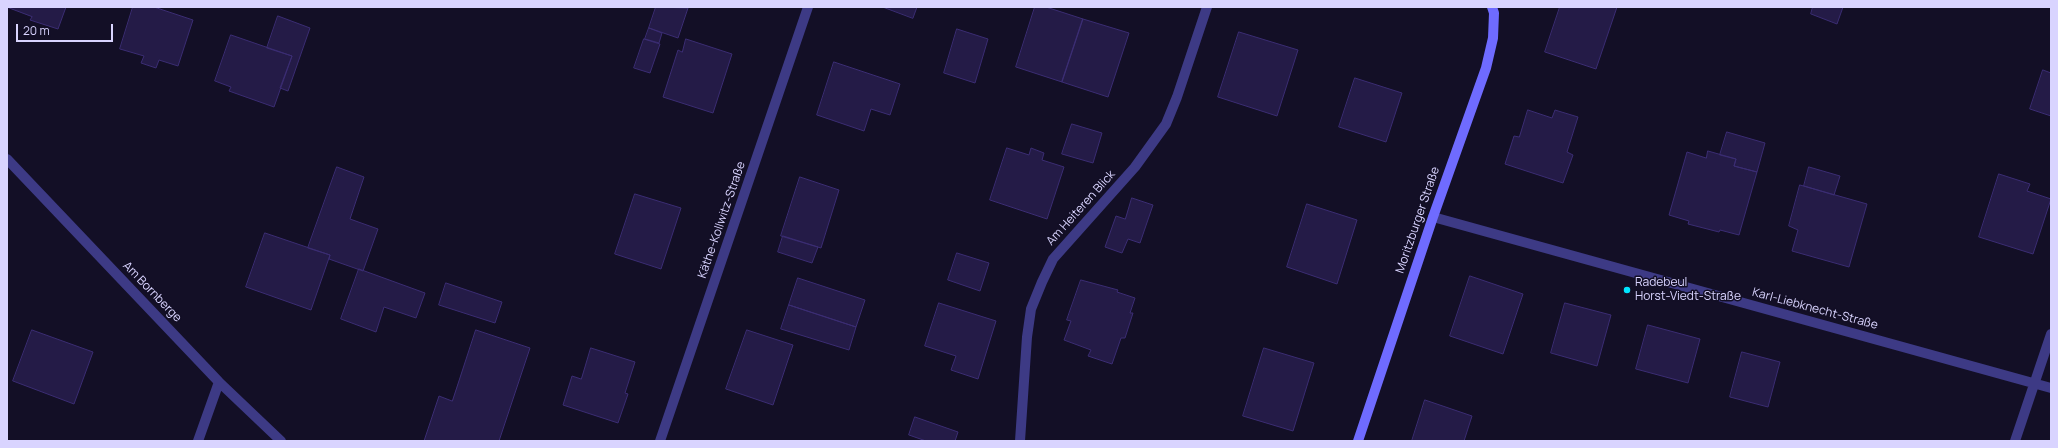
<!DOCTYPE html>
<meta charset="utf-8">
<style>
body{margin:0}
#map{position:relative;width:2058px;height:448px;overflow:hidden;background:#130f26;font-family:Manrope,sans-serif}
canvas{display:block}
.frame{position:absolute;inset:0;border:8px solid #d9d4ff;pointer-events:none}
.scale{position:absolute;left:16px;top:24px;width:97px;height:18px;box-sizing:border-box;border:2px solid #d9d4ff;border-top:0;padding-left:5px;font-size:12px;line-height:14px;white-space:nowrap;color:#d9d4ff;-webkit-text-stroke:3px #130f26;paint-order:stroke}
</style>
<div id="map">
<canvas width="2058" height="448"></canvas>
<div class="frame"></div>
<div class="scale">20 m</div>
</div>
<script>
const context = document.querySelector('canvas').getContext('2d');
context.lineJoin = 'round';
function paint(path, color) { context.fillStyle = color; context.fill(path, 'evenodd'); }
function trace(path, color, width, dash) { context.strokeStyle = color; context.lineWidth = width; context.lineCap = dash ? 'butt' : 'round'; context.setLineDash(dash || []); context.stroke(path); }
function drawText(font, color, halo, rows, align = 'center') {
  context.font = font + ' Manrope,sans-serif'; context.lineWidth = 3; context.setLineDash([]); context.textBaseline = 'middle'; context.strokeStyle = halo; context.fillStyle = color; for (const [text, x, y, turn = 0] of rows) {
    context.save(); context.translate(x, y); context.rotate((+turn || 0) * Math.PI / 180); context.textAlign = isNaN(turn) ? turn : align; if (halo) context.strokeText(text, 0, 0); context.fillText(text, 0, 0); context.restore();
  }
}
const building = new Path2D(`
 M7,7H66L58,29L30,20L32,17Z
 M133,7H154L193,20L178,66L159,60L156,68L141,63L144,56L120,49Z
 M656,7L688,8L678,38L649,28Z
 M883,7H917L913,18Z
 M1035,7H1046L1083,19L1062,82L1016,67Z
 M1560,7H1617L1596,69L1545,52Z
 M1813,7H1843L1837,24L1811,14Z
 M278,16L310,28L288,91L280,88L292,56L267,48Z
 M1083,19L1129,33L1108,97L1062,82Z
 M649,28L662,33L659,43L645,39Z
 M957,29L988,39L975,83L944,73Z
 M1239,32L1298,50L1277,116L1218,97Z
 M231,35L292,56L274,107L229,91L231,87L215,81Z
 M644,39L660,44L650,73L634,68Z
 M686,39L732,54L713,113L663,97L678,50L682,52Z
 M834,62L900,84L890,115L871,109L864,131L817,115Z
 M2043,70L2051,73V116L2030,109Z
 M1355,78L1402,93L1386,142L1339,127Z
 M1528,110L1552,118L1555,110L1578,117L1567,152L1573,155L1563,183L1505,164L1514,136L1519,137Z
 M1072,124L1102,133L1093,163L1062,154Z
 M1727,132L1765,143L1757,172L1734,166L1736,159L1720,155Z
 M1007,148L1029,155L1031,148L1044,153L1042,160L1064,167L1047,219L990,200Z
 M1708,151L1736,159L1734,166L1757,172L1739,235L1720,230L1719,232L1688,224L1689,221L1669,215L1687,152L1706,158Z
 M337,167L364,177L350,219L378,229L363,271L329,259L330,255L308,248Z
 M1809,167L1840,176L1834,195L1804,186Z
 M1999,174L2030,184L2027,191L2051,199L2033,254L1979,237Z
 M800,177L839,190L821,248L781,236Z
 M1800,185L1867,204L1849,267L1792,251L1798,230L1789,226Z
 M635,194L681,208L661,269L615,254Z
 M1132,198L1153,205L1140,243L1128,239L1122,253L1105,247L1116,216L1125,219Z
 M1307,204L1357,220L1337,284L1287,267Z
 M265,233L330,255L311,310L246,287Z
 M783,236L818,247L812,263L778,252Z
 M957,253L989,263L980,291L948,280Z
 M359,269L425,293L416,318L384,307L376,332L341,319Z
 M1470,276L1523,294L1503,354L1450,336Z
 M798,278L865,300L856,327L789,305Z
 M1081,280L1118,290L1117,292L1135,298L1130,313H1133L1125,338H1121L1112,364L1088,356L1091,350L1064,340L1071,321L1067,320Z
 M446,283L502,302L495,323L439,305Z
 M939,303L996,321L978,379L951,370L956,356L925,346Z
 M1565,303L1611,315L1597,366L1551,353Z
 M789,305L856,327L849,350L781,329Z
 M1648,325L1700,339L1688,383L1636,369Z
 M32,330L93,352L74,404L13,381Z
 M476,330L530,348L499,441H424L439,396L452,401Z
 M747,330L793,345L773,405L726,389Z
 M591,348L635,362L625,393L628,394L618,423L563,405L572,376L581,379Z
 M1264,348L1314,363L1293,431L1243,416Z
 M1742,352L1780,362L1768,407L1730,397Z
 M1425,400L1472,416L1464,441H1412Z
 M915,417L958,432L955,441H926L909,435Z`);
const street = new Path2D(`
 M7,159L219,382L281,441
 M1433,217L2051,388
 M198,441L219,382
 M660,441L808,7
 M1020,441L1027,337L1031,309L1042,282L1053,259L1135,167L1166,124L1177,97L1207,7
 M2015,441L2051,334`);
const secondary = new Path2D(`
 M1358,441L1433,217L1486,68L1493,38L1494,13L1492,7`);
const markers = [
 [1627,290,4,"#00e5ff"]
];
const streetNames = [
 ["Am Heiteren Blick",1081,208,-48],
 ["Käthe-Kollwitz-Straße",722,220,-71],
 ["Moritzburger Straße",1418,220,-71],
 ["Am Bornberge",152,292,46],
 ["Karl-Liebknecht-Straße",1815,309,15]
];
const poiNames = [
 ["Radebeul",1635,283],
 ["Horst-Viedt-Straße",1635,297]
];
paint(building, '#241b47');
trace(building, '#3b2d73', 1);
trace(street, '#3d3a85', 10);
trace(secondary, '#6f6bff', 10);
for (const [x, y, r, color] of markers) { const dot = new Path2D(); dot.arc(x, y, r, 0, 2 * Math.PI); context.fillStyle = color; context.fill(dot); trace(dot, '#130f26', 1.5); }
drawText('12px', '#d9d4ff', '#130f26', streetNames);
drawText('12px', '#d9d4ff', '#130f26', poiNames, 'left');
</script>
